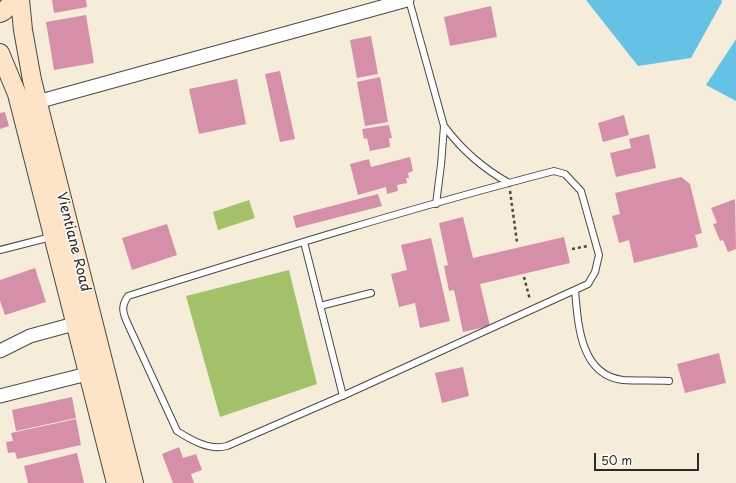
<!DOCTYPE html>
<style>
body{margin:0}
#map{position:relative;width:736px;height:483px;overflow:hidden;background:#f5edd9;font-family:"Playpen Sans",sans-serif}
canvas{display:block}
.scale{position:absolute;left:594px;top:453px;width:105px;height:18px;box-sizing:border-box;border:2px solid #2b2b2b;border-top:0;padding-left:5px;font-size:12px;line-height:14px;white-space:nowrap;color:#2b2b2b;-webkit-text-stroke:3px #fdfcf7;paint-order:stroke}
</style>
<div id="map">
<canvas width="736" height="483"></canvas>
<div class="scale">50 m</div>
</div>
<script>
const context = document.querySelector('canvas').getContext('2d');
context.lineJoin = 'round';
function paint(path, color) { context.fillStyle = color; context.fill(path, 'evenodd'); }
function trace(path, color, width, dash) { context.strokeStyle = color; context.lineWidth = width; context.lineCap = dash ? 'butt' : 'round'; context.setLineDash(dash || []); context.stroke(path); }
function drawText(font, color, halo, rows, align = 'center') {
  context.font = font + ' "Playpen Sans",sans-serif'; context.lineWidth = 3; context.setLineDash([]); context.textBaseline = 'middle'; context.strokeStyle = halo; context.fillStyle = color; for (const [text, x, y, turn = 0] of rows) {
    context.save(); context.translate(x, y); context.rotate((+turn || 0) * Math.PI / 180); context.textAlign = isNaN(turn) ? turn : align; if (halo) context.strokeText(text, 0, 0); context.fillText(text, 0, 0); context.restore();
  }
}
const green = new Path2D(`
 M249,200L255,218L218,230L213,212Z
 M289,270L317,384L220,417L186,296Z`);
const water = new Path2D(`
 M586,0H721L722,2L691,58L638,66Z
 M736,39V101L706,85Z`);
const building = new Path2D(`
 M52,0H86L87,7L54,13Z
 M491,6L497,37L450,46L444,17Z
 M86,15L94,63L54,70L46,22Z
 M371,36L378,74L357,78L350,40Z
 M280,71L295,139L280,142L265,74Z
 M380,77L388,122L365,126L357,82Z
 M237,79L246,124L199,134L189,89Z
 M5,112L9,126L0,129V113Z
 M624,115L629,135L603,142L598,123Z
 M389,125L392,138H389L390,147L370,151L367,138L364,139L362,129Z
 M649,134L656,168L616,177L610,153L631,148L629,139Z
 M410,157L413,171L408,173L409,178H406L407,183L397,185L398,191L387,194L386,187L358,195L350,164L369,159L371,167Z
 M681,177L690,184L702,233L695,235L698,247L634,263L629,240L619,243L612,216L620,214L615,193Z
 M378,194L382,206L296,228L293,216Z
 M735,199L736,249L728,252L723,240L720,241L713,224L717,223L711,208Z
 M463,217L473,258L564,237L570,263L480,284L490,326L463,332L454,290L449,291L444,266L448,265L439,223Z
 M167,224L177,255L132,270L122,238Z
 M431,238L450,321L420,328L415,303L399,307L391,274L407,270L401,245Z
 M35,268L46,302L5,315L0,301V280Z
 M719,353L726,383L685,393L677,364Z
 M463,367L469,396L442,403L435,373Z
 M72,397L76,418L16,431L12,410Z
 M76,419L81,445L17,459L15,452L8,453L6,442L13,441L11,433Z
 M179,447L183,458L196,454L202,470L191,474L194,483H173L162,454Z
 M77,453L84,483H28L24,466Z`);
const path = new Path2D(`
 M510,191L517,242
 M572,249L588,246
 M524,277L530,300`);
const service = new Path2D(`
 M409,0L444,126L441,165L436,204
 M444,126C461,149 484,169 509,183
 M554,171L565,174L581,191L599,255L595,272L588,284L349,393L227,446C210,451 191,440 177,431L126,320C122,310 122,305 128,296C269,252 411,208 554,171Z
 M304,242L343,396
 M0,250L51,237
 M575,290C578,324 580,375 623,380C638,381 654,380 669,381
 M320,306L371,293`);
const minor = new Path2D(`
 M37,102L407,0
 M0,351L30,336L74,324
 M0,396L95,372`);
const secondary = new Path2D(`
 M20,0L23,30L32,80L134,483
 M0,13L4,11L15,0
 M0,53L17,94L116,483`);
const streetNames = [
 ["Vientiane Road",73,242,76]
];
paint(green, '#a2c169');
paint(water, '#66c2e4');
paint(building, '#d58fa9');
trace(service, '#494845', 8);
trace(minor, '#494845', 15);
trace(secondary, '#494845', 20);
trace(path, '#494845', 2.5, [3, 3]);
trace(service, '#fff', 6);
trace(minor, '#fff', 13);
trace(secondary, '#fee4c6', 18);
drawText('14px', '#2b2b2b', '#fdfcf7', streetNames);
</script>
